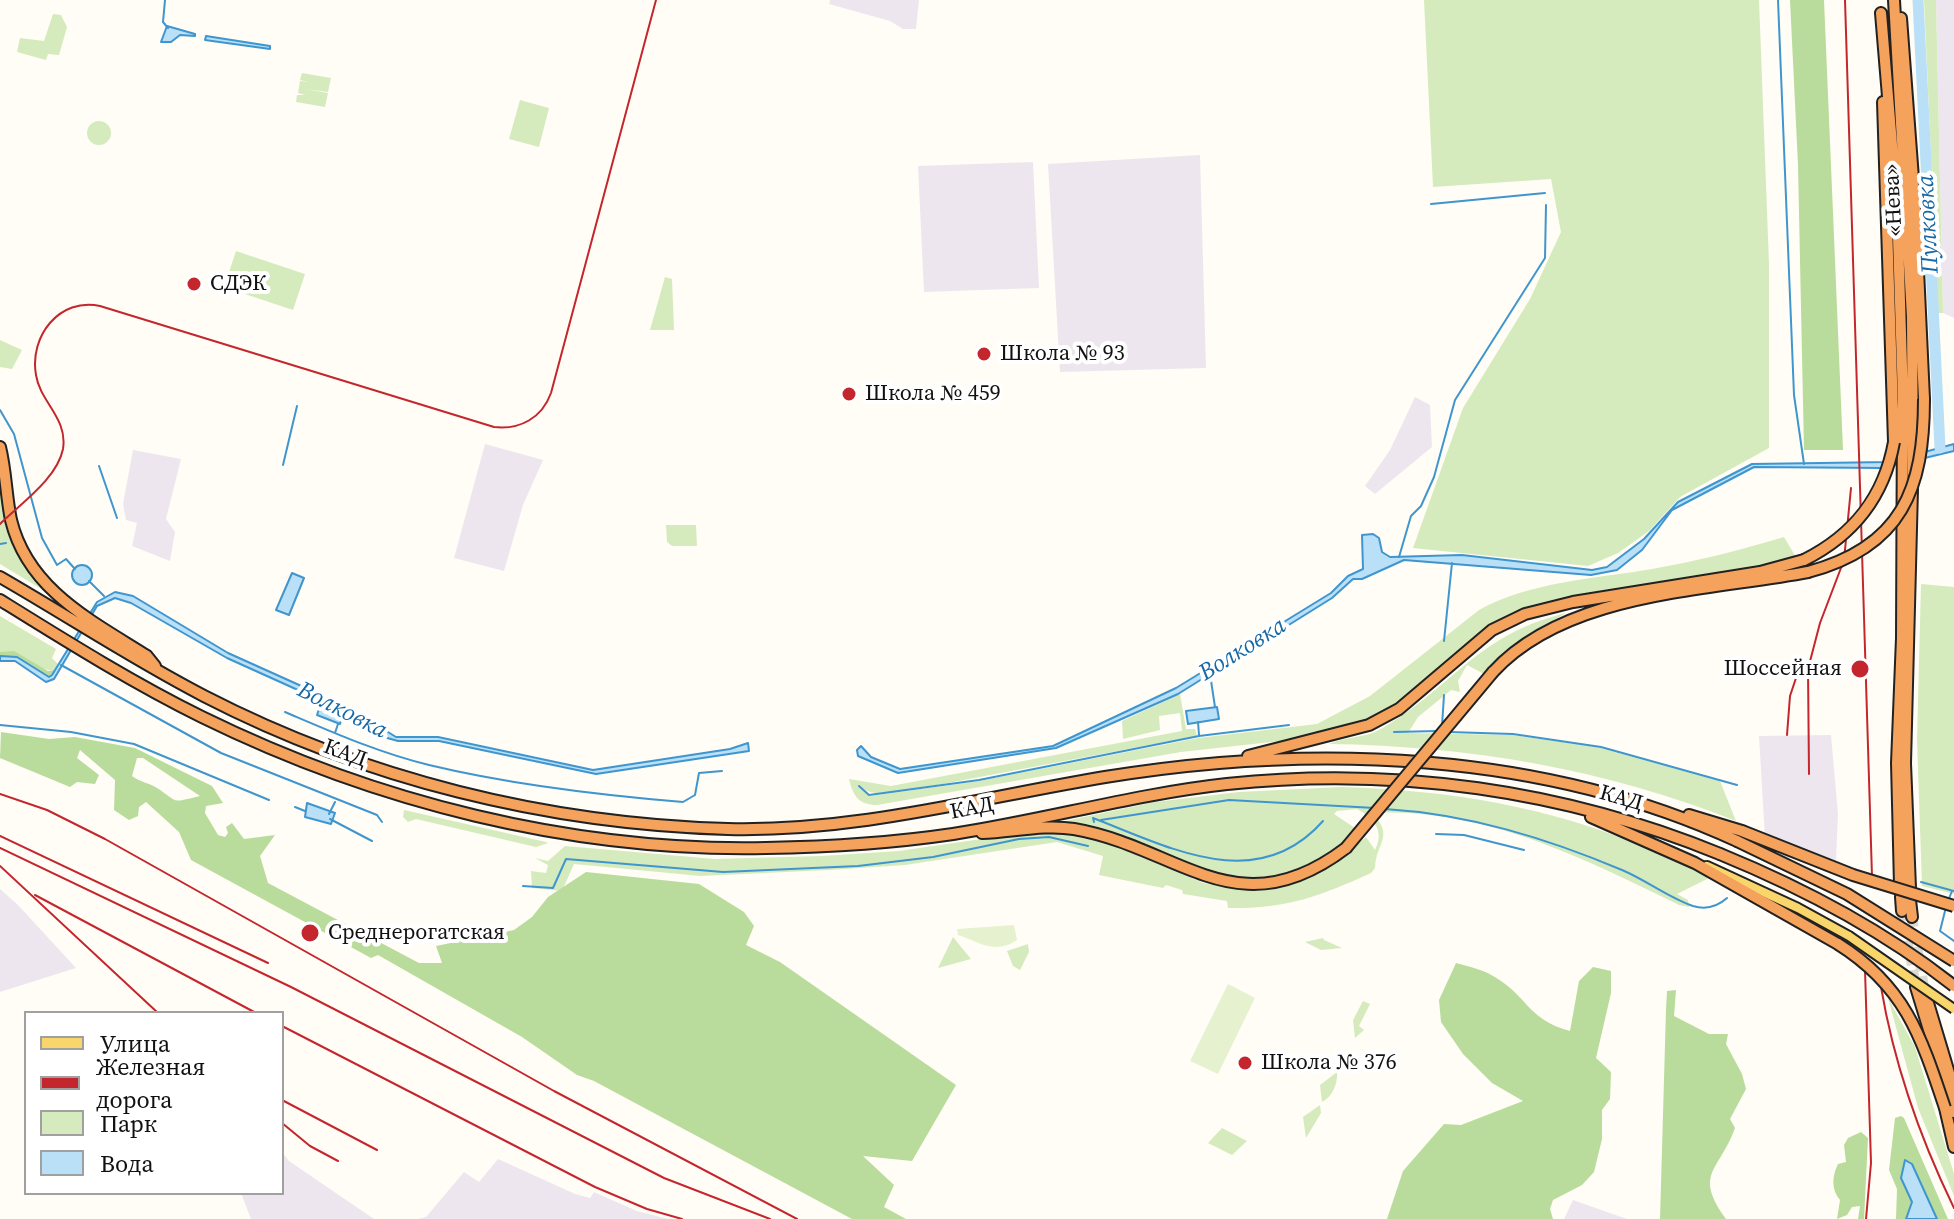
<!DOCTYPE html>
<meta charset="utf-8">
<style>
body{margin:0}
#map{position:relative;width:1954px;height:1219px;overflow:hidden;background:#fffdf5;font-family:"Source Serif 4",serif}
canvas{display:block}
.legend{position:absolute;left:24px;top:1011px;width:260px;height:184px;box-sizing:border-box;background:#fff;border:2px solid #a0a0a0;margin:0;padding:10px 14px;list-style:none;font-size:24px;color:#111}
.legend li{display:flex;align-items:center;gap:16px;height:40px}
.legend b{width:40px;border:2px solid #a0a0a0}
</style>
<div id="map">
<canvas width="1954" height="1219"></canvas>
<ul class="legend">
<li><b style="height:10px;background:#f9d66b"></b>Улица</li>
<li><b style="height:10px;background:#c4262e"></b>Железная дорога</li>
<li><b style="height:22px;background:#d5ebbd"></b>Парк</li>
<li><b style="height:22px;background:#b9e0f7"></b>Вода</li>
</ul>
</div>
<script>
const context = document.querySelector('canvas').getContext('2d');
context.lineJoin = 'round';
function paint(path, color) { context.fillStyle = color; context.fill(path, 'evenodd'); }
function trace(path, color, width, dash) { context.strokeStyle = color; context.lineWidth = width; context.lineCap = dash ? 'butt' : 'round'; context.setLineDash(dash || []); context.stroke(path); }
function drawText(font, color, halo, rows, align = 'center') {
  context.font = font + ' "Source Serif 4",serif'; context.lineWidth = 8; context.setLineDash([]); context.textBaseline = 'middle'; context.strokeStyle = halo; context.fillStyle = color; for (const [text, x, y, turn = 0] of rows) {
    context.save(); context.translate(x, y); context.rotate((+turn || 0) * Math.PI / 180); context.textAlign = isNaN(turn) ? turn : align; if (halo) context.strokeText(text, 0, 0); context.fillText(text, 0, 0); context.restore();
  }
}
const industrial = new Path2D(`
 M830,0H919L916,29H903L890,21L829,4Z
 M1936,0H1954V318L1943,313Z
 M1200,155L1206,368L1060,372L1048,164Z
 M1033,162L1039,288L924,292L918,166Z
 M1415,397L1430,405L1432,447L1375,494L1365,486L1390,450Z
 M485,444L543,460L523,505L504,571L454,558Z
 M133,450L181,459L166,519L175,532L170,561L132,546L137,523L126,520L123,504Z
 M1831,735L1838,814L1836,861L1766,856L1759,736Z
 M0,889L18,905L76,968L0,992Z
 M282,1152L289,1161L374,1219H251L241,1193H282Z
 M498,1159L575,1194L590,1198L594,1192L637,1211L668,1219H418L426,1217L464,1172L479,1182Z
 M1573,1200L1627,1219H1564Z`);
const green = new Path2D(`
 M1424,0H1759L1769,264V448L1680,497L1649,531L1618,553L1588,566L1413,548L1463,408L1530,299L1561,232L1551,179L1433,187Z
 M1924,0H1936L1943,313H1938Z
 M53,14L61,15L67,27L59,55L48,54L46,60L17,52L20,38L44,41Z
 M302,73L331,78L328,92L306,89L328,93L325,107L296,102L297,95H305L298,93L300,81L308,82L300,80Z
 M520,100L549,108L539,147L509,139Z
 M87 133a12 12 0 1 1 24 0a12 12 0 1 1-24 0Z
 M236,251L305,274L293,310L224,287Z
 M665,277L672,279L674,330H650Z
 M0,340L22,350L12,369L0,367Z
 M0,465L14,537L48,593L0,564Z
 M666,525H696L697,546H672L667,542Z
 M1784,537L1797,559L1546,605L1503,619L1475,637L1397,703L1356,725L1316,737L1181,752L877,805C859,805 853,796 849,779L891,786L1182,731L1180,713L1159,716L1160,730L1123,739L1122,721L1180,694L1186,729H1195L1197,736L916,789C895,792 873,799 858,785L869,796L979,781L1198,738L1317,724L1370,696L1479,610C1532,581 1594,579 1652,569C1697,561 1741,550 1784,537Z
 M1921,584L1954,587V894L1922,886L1917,740Z
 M1566,613L1513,645L1484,674L1467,665L1458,681L1460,692L1451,690L1418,717L1408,733L1513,735L1597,747L1720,781L1736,821C1605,769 1470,746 1329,744C1343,737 1366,738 1381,729C1453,687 1476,635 1566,613Z
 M0,616L56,649L52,658L58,664L55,670C39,673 22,650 0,652Z
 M1341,787C1447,790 1550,806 1648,849C1668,858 1691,866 1709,878L1677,894L1688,900L1689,907L1679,905C1583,858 1482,807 1372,813C1395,837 1376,842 1375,868L1371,873C1318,897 1286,909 1228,908L1227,901L1183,894L1182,890L1166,885L1163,888L1099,875L1103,856L1057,842L905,865L829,870L701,876L574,864L562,891L532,888L531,871L546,873L548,865L535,858L548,861L565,846L715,859L822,856L899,851L1043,830L1104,841L1203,883L1249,890L1294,883L1316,875L1343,858L1366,837L1375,850C1385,831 1374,818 1357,809L1337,811L1334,814L1358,830L1342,847L1302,871L1277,878L1239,881L1056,823L1155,802L1239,792Z
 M404,810L546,842L548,843L536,847L416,819L408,822L403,817Z
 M953,937L971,959L938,968Z
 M1323,938L1324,940L1342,948L1321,950L1305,942Z
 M1028,944L1029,952L1020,970L1013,966L1007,951Z
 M1888,998L1915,1047L1954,1174V1196L1918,1108Z
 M1363,1001L1370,1004L1359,1026L1364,1030L1355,1038L1353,1020Z
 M1337,1072C1338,1084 1332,1097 1322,1102L1320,1085Z
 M1320,1105L1321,1113L1306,1138L1303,1117Z
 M1222,1128L1247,1141L1232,1155L1208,1143Z`);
const forest = new Path2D(`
 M1790,0H1824L1843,450H1804L1798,165Z
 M14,651L48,671L55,670L49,677L17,657L0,656V652Z
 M1,732L49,739L75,737L135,748L212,786L223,803L206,806L205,813L218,835L225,837L228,833L226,827L232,823L244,839L275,835L260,856L268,883L419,963H442L436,946L514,930L532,917L548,897L586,872L699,884L744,912L754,926L746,945L780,962L956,1085L912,1161L863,1156L894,1185L884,1207L906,1219H852L594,1081L577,1075L522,1037L378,955L371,958L191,860L179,832L146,802L139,807L138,816L129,820L114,810L115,780L80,750L77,758L99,775L95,784L77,782L70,787L0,758ZM137,758H143L200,796C170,803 180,803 157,788C149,783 140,782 132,776Z
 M1456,963C1471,967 1485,970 1498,979C1529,999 1529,1020 1570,1031L1579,981L1593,967L1611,971V993L1596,1058L1611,1072L1610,1099L1602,1110V1139L1594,1172L1582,1185L1553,1200L1550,1209L1553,1219H1387L1403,1171L1444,1124L1461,1125L1523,1101L1492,1083L1463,1054L1441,1022L1439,1000Z
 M1676,990L1674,1016L1709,1034H1728L1726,1044L1742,1074L1746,1089L1730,1119L1735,1128C1719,1172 1693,1173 1726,1219H1660L1666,1009L1667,991Z
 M1901,1116L1904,1118L1948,1219H1937L1912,1164L1905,1160L1901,1178L1912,1202L1906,1219H1896L1897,1189L1889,1170L1895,1118Z
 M1861,1132L1868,1138L1864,1219H1858L1860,1206L1852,1207L1847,1215L1837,1219L1840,1200C1831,1190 1832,1176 1838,1164L1846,1162L1844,1145L1848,1138Z`);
const pitch = new Path2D(`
 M1014,925L1017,940C995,955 979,942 958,935L957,929Z
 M1228,984L1255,998L1218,1074L1190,1061Z`);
const water = new Path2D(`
 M167,26L195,34V36L180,35L171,42H161Z
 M206,36L270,46V49L205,40Z
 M1954,444V451L1883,468L1754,467L1672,510L1642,550L1617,570L1591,575L1404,560L1362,579H1353L1332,598L1178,694L1056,748L898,773L858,756L857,750L861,746L871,757L900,769L1053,746L1176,688L1331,593L1348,576L1363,569L1362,535L1373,534L1379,538L1382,552L1390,557L1462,555L1592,570L1607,567L1644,539L1678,502L1752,464L1888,462Z
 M72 575a10 10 0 1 1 20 0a10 10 0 1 1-20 0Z
 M292,573L304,578L289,615L276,610Z
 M115,592L133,596L228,653L348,707L396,737H438L593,770L730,749L748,743L749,751L596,774L439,741H398L380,736L340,709L227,658L131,603L115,598L97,606L54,679L46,682L15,661H0V656L17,657L49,677L52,675L97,602Z
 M320,706L343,715L340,724L317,715Z
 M1217,707L1219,719L1188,724L1186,711Z
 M307,803L335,813L331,824L305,817Z
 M1905,1160L1912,1164L1937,1219H1906L1912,1202L1901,1178Z`);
const stream = new Path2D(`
 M165,0L163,22L168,28
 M1778,0L1794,395L1804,464
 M1431,204L1545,193
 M0,410L14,434L42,538L57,565L66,559L75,569
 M283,465L297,406
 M99,466L117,518
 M0,544L6,543
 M1399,557L1411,516L1421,506L1434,477L1455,400L1545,258L1546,205
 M89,581L104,596
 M1444,641L1452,563
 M61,665L221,753L377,815L382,822
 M1210,674L1215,707
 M285,712C332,732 379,753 429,765C512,785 598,795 683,802L695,795L699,773L722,771
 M1198,722L1199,735
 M0,725L71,732L134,744L269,800
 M1442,726L1444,695
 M1394,732L1438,731
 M1449,732L1513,734L1601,747L1737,785
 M335,733L338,724
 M859,786L869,795L979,780L1199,736L1289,725
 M295,807L305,811
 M1385,809C1468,814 1546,838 1622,870C1646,880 1669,898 1693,906C1706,910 1718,906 1727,898
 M329,814L335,802
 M330,819L372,841
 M1101,820L1229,800L1375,808
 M1094,822L1093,818C1169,847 1257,896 1323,821
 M1436,834L1464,835L1524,850
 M1921,882L1954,891
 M523,886L553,888L566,859L723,872L858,866L933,857L1019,839L1049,837L1088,846
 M1948,901L1952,891
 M1946,907L1940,931L1954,941`);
const river = new Path2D(`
 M1918,0L1940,448`);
const highwayTunnel = new Path2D(`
 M1902,911L1916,987
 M1912,917L1925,993`);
const primary = new Path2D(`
 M1707,866L1798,908L1849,936`);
const highway = new Path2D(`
 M1894,0L1912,317L1913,473
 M1881,13L1897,204L1903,399L1902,638L1897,763L1900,885
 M1901,18L1915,205L1924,399
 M1883,102L1894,442
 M0,447C6,471 6,496 11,520C28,590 92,621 147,656L155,666
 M0,577C68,616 134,660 204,696C365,779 547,824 728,829C857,832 979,798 1105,777C1313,743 1543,751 1737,841
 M0,600C66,641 133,683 202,717C375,802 572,852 766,848C827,847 892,843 953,834C1045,820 1135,794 1227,784C1395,766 1564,790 1720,854
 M1493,672C1566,592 1707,591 1808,572
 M1248,756L1369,725L1399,709L1492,630L1525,614L1573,602L1760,572L1804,560
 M1689,815L1742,831
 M1591,817L1695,863L1838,944
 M982,833C1012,832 1045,824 1074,829C1179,847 1237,931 1346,848
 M1910,888L1905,763L1912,489
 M1901,897L1902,911
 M1910,900L1912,917
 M1916,987L1954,1112
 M1925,993L1954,1090
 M1945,1108L1954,1147`);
const tram = new Path2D(`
 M0,524C20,504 57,479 63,449C68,418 40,402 36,375C29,336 60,297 100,306L494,427C520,430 542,418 551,393L656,0`);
const rail = new Path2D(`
 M1845,0L1872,876
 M1787,735L1790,696L1803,657
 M1809,774L1808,669L1820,623L1844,560L1851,488
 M0,794L47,810L105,839L554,1091L797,1219
 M0,836L268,963
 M0,848L291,987L664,1178L770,1219
 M0,866L158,1013
 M35,895L256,1013
 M1865,970L1871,1163L1866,1219
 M1881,987C1894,1064 1920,1138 1954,1208
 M282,1026L595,1187L647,1209L682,1219
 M282,1100L377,1150
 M282,1123L310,1146L338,1161`);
const primaryBridge = new Path2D(`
 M1849,936L1954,1009`);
const highwayBridge = new Path2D(`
 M1804,560C1854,535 1884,497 1894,442
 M1808,572C1902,547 1924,489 1924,399
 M1742,831L1853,875L1954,906
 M1737,841L1847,894L1954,961
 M1346,848L1493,672
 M1720,854C1803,888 1883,930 1954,986
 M1838,944C1905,986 1921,1036 1945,1108`);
const markers = [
 [194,284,8,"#c4262e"],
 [984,354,8,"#c4262e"],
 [849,394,8,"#c4262e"],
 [1860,669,10,"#c4262e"],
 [310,933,10,"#c4262e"],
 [1245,1063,8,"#c4262e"]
];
const streetNames = [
 ["«Нева»",1894,200,-93],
 ["КАД",345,754,20],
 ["КАД",1621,799,16],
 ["КАД",972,809,-11]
];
const poiNames = [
 ["СДЭК",210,284],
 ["Школа № 93",1000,354],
 ["Школа № 459",865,394],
 ["Шоссейная",1842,669,"right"],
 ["Среднерогатская",328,933],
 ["Школа № 376",1261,1063]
];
const waterNames = [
 ["Пулковка",1929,224,-93],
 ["Волковка",1243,650,-32],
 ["Волковка",342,711,27]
];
paint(industrial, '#eee6ef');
paint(green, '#d5ebbd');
paint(forest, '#b9dc9c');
paint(pitch, '#e6f2cf');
paint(water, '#b9e0f7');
trace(water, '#3f96cf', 2);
trace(stream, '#3f96cf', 2);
trace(river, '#b9e0f7', 11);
trace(highwayTunnel, '#dbdad3', 10, [10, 5]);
trace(primary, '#222', 12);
trace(highway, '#222', 14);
trace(primary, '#f9d66b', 8);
trace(highway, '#f5a25d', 10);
trace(tram, '#c4262e', 2);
trace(rail, '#c4262e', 2);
trace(primaryBridge, '#222', 12, []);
trace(highwayBridge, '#222', 14, []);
trace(primaryBridge, '#f9d66b', 8);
trace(highwayBridge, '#f5a25d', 10);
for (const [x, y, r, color] of markers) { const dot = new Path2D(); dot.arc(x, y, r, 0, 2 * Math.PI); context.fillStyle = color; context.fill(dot); trace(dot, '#fff', 3); }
drawText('22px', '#111', '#fff', streetNames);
drawText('22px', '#111', '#fff', poiNames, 'left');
drawText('italic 24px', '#1768a6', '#fff', waterNames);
</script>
